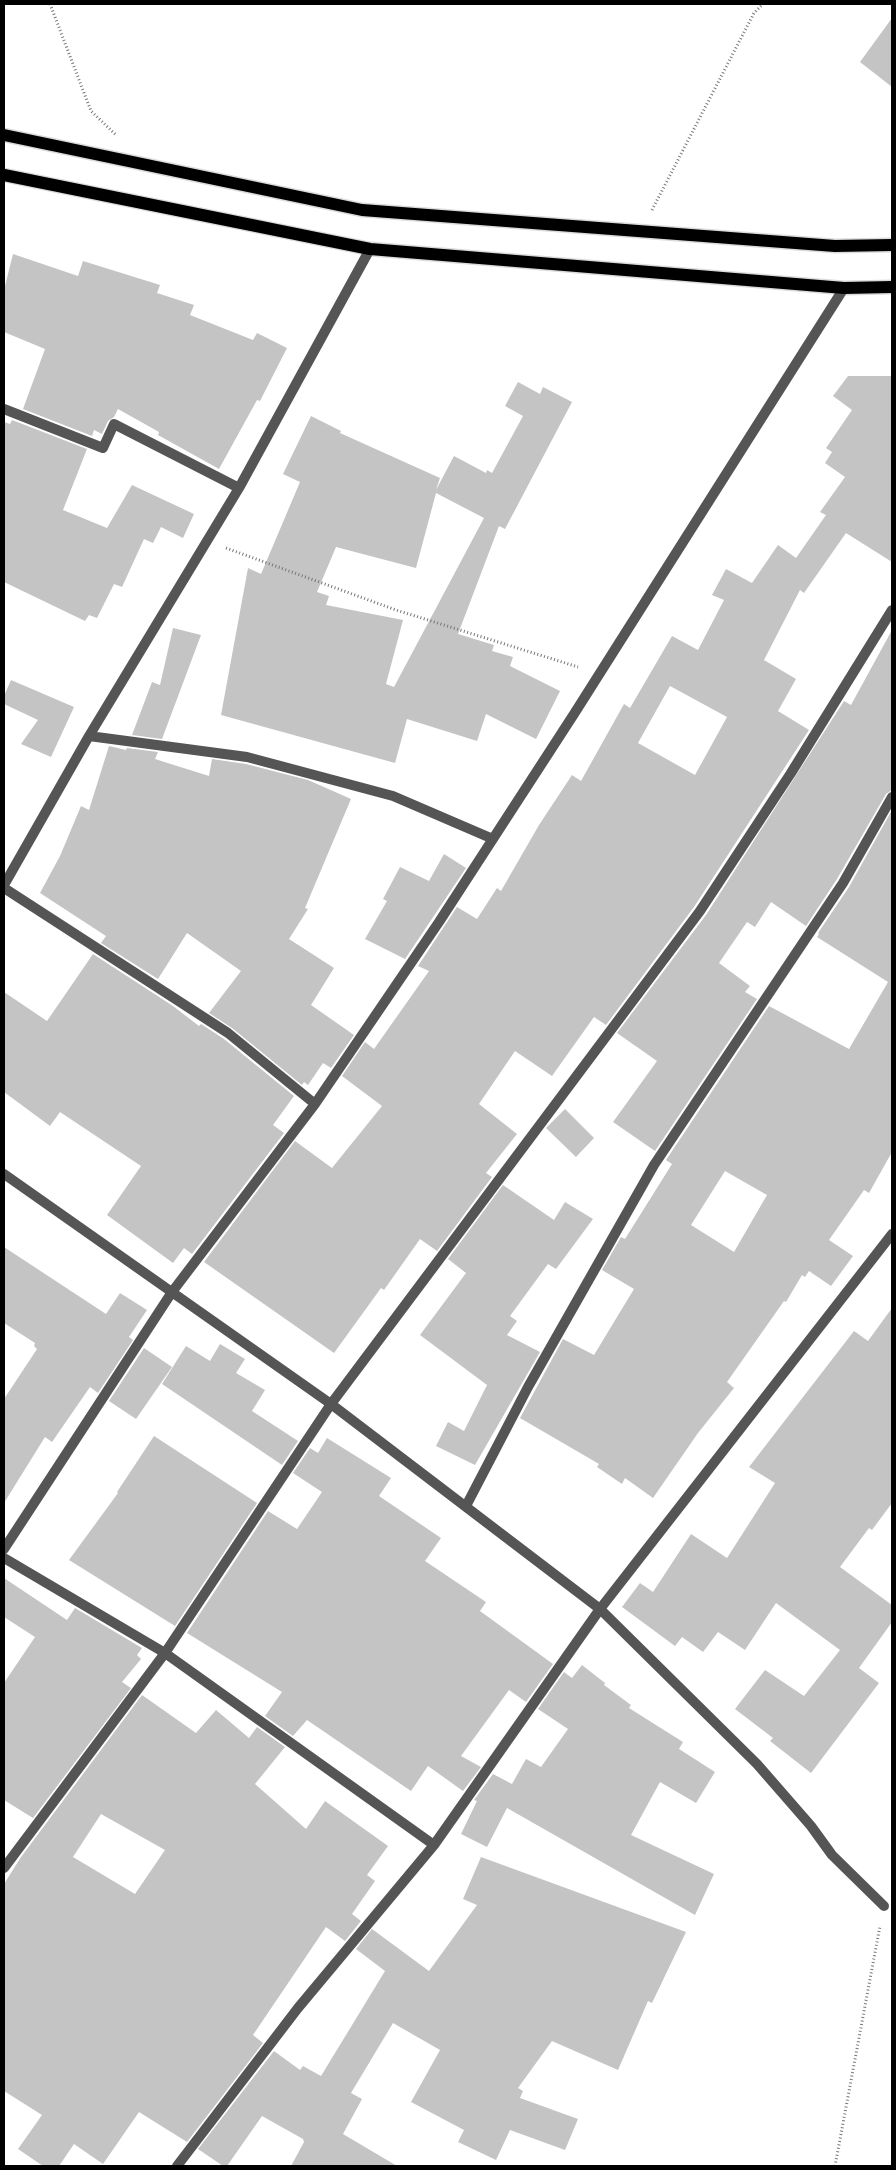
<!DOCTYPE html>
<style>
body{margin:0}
#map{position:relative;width:896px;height:2170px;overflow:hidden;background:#fff;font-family:"Work Sans",sans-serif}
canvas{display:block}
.frame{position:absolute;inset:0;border:5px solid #000;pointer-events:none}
</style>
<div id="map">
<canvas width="896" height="2170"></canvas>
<div class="frame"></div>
</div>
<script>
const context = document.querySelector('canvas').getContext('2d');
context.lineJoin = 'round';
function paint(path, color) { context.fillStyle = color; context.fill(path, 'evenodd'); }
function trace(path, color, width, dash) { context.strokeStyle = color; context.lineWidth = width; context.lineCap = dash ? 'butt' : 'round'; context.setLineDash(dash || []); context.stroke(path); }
const building = new Path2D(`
 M892,18V87L860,62Z
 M13,254L78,276L83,261L160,285L157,293L194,305L190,315L253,340L257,333L287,348L260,401L257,400L219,469L158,435L159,432L118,409L114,417L108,421L102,434L94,430L92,436L23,409L45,349L4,332V290Z
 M848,376H892V562L846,533L804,593L800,590L764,660L796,679L778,711L809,730L694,907L606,1025L594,1017L552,1076L515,1051L479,1104L517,1134L486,1173L492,1177L437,1251L420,1239L384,1290L381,1288L334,1353L204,1262L295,1141L332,1168L382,1106L342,1076L365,1042L374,1049L429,971L418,966L457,907L477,919L497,888L501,891L539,825L572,775L581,781L624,704L630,708L672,636L698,650L724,600L712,595L726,569L752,583L778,545L796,558L826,515L820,512L845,477L825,463L832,452L826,448L852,410L833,396ZM670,686L727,717L695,775L638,743Z
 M518,382L540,394L543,387L572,402L505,529L499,526L458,634L494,645L492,651L513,657L510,666L560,691L536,739L486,714L477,741L407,719L395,763L221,715L248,568L261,574L300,482L283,474L311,416L341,431L340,433L440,478L436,490L454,456L486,473L487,470L492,473L523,416L505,406ZM436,493L484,518L394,687L386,684L403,620L326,605L329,596L317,592L336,547L416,568Z
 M12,420L87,449L63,510L107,528L132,485L194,514L183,538L161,527L153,543L144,539L122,587L114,584L97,618L89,615L85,621L4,582V422L10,424Z
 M173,628L201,635L162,739L132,735L152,682L160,685Z
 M892,630V790L886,794L837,879L806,926L771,902L755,927L747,922L719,963L750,986L745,992L757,999L655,1151L613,1122L657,1061L617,1033L706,915L844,701L851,705Z
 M11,680L74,707L51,757L21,744L38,720L4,704V696Z
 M109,746L126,750L127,748L158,752L155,759L209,776L212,759L246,764L308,780L351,799L305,908L308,909L289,939L334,968L311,1005L354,1035L331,1068L323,1063L308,1085L304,1082L302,1085L232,1028L209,1013L241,971L187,933L158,979L101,943L106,936L40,893L60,856L81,806L89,810Z
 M892,810V1152L869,1193L864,1190L829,1240L853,1256L831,1286L809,1271L805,1277L802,1275L786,1302L784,1301L727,1382L734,1388L698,1433L653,1498L625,1478L622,1484L597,1467L599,1464L520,1418L563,1339L594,1355L634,1289L602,1270L621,1237L625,1239L672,1164L666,1160L769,1006L849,1049L888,982L817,937L819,934L818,933L849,887ZM725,1171L767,1195L734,1252L691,1225Z
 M444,854L466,868L405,959L365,939L387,901L383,899L400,867L429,881Z
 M93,954L173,1006L199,1026L201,1024L224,1039L294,1096L273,1125L284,1133L192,1254L184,1248L173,1263L107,1215L141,1166L60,1112L50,1126L4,1092V992L47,1021Z
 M565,1109L594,1138L576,1157L546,1128Z
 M503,1185L554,1220L565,1202L593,1219L556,1269L548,1264L510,1316L517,1321L507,1335L540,1352L475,1465L436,1446L448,1422L464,1431L487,1385L420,1335L466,1273L448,1259Z
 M4,1247L106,1314L120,1293L147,1310L129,1337L133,1340L98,1393L90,1387L52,1442L45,1437L4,1503V1399L37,1349L34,1346L35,1343L4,1323Z
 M892,1308V1503L872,1530L869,1528L840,1567L892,1605V1622L859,1668L879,1683L811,1773L770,1741L773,1738L735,1709L765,1670L804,1696L840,1650L776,1603L745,1650L718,1632L703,1652L682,1637L675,1646L622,1607L640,1583L653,1592L691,1534L727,1558L775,1483L749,1467L854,1331L868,1341Z
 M220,1344L245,1359L236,1373L265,1390L252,1411L298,1441L282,1465L162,1384L186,1346L210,1361Z
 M144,1348L172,1367L136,1419L109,1401Z
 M154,1436L257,1503L175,1626L69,1560L118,1493L117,1492Z
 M327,1438L391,1478L379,1496L441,1538L425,1561L486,1602L480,1611L553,1664L526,1702L509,1690L461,1756L481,1767L463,1791L428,1766L411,1791L307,1720L293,1736L265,1716L282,1692L187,1633L268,1511L297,1529L322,1492L293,1473L310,1448L318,1453Z
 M4,1578L67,1620L75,1608L142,1648L137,1655L141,1659L122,1682L131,1688L33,1818L4,1800V1683L35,1637L4,1617Z
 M582,1665L605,1683L604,1685L631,1705L629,1708L683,1742L679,1749L715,1772L696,1803L660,1782L631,1835L714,1874L695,1915L507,1808L487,1847L461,1834L477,1801L474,1800L493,1774L512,1784L526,1759L541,1767L568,1729L538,1709L564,1672L572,1678Z
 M142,1695L196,1733L216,1710L249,1738L257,1727L285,1747L255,1784L306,1829L325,1801L388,1846L367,1875L375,1881L352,1914L361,1921L345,1941L326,1927L253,2035L263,2043L187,2142L139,2112L103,2164L74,2144L59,2166H43L18,2149L42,2115L4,2091V1884L21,1857ZM101,1814L165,1850L135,1894L73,1857Z
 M481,1857L686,1932L652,2003L648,2001L618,2070L552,2041L518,2088L523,2091L520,2098L578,2119L565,2150L510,2130L496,2160L458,2142L464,2130L411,2102L440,2050L393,2023L351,2093L362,2099L343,2134L397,2166H291L304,2142L303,2139L262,2116L227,2166H223L198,2149L274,2051L300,2070L303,2066L321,2076L385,1971L356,1949L372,1929L429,1971L477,1905L463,1899Z`);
const path = new Path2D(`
 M50,4L91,111L116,135
 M652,210L754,13L763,4
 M226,548L396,610L578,667
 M835,2166L880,1926`);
const street = new Path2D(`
 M4,409L103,448L114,424L239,488
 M89,736L247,757L393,796L493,839
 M4,885L89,736L239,488L370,249
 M4,888L228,1033L315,1104
 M4,1174L331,1404L600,1609L757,1764L811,1826L832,1855L884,1906
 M466,1506L528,1387L654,1165L843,883L892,797
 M4,1549L172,1292L315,1104L439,922L574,714L844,288
 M4,1558L165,1653L434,1845
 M4,1868L165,1653L331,1404L700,911L791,773L892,610
 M177,2166L298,2008L434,1845L600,1609L892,1234`);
const primary = new Path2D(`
 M4,135L362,210L835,246L892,245
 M4,175L370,249L844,288L892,287`);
paint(building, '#c4c4c4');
trace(primary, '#dbdbdb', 15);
trace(path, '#777', 3, [1, 2.5]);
trace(street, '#555', 10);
trace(primary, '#000', 12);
</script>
